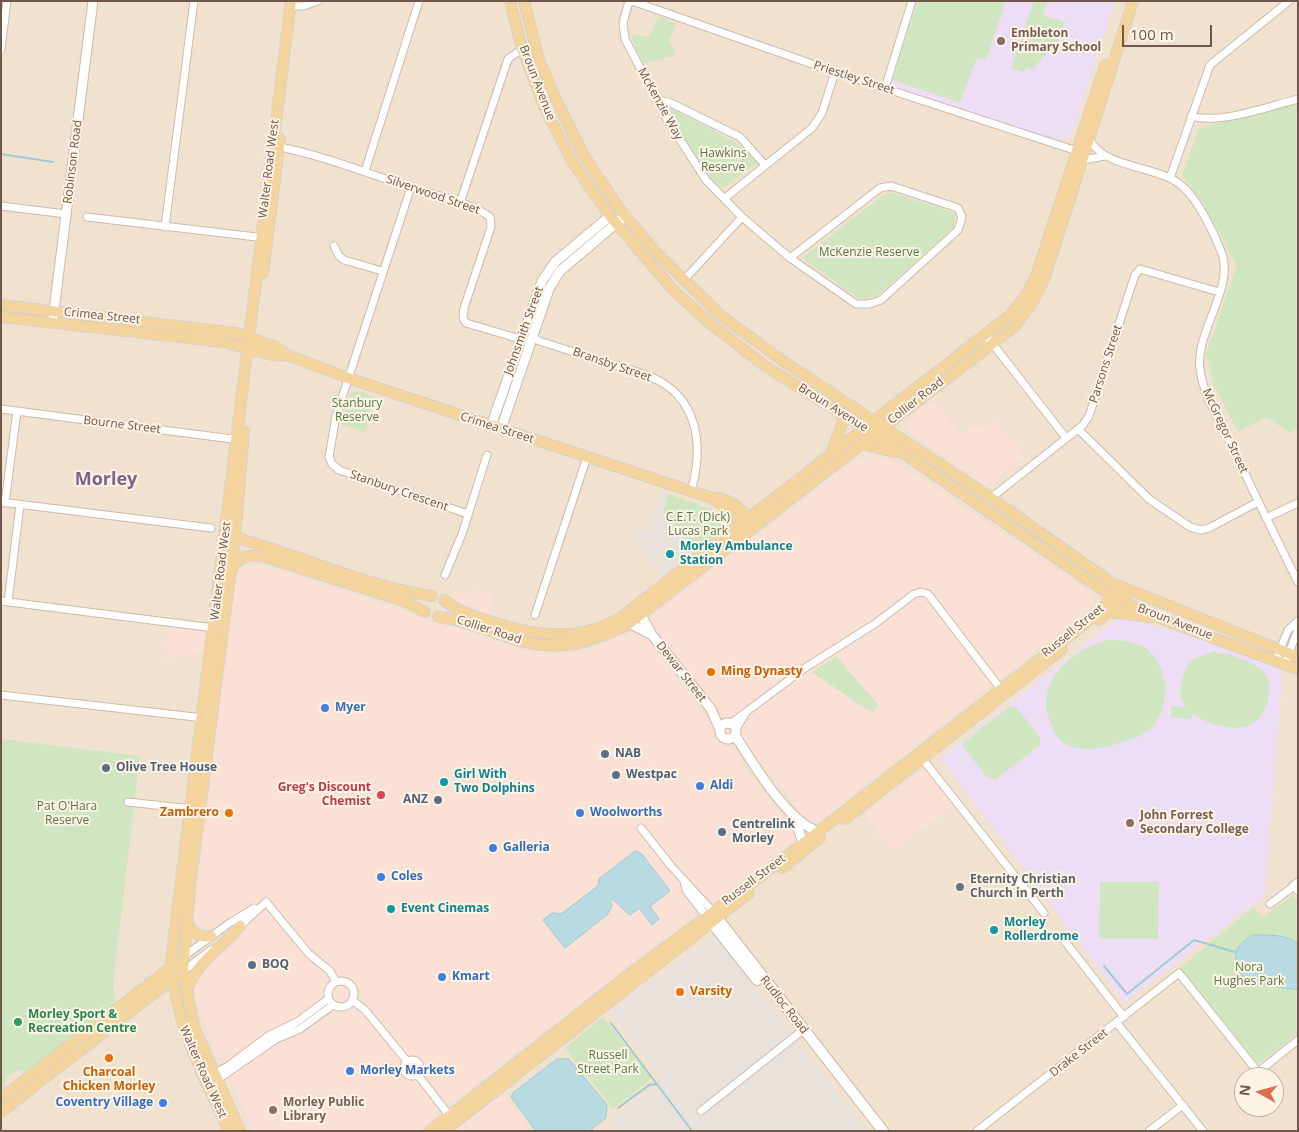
<!DOCTYPE html>
<style>
body{margin:0}
#map{position:relative;width:1299px;height:1132px;overflow:hidden;background:#faf0e1;font-family:"Open Sans",sans-serif}
canvas{display:block}
.frame{position:absolute;inset:0;border:2px solid #6f574a;pointer-events:none}
.north{position:absolute;left:1234px;top:1067px;width:50px;height:50px;box-sizing:border-box;background:#fdf4e6;border:1px solid #c4b5a8;border-radius:50%;rotate:277deg;font-size:14px;font-weight:700;line-height:20px;text-align:center;color:#6f574a}
.north::after{content:'';display:block;margin:auto;width:18px;height:22px;background:#dc6e4e;clip-path:polygon(50% 0,100% 100%,50% 72%,0 100%)}
.scale{position:absolute;left:1122px;top:25px;width:90px;height:22px;box-sizing:border-box;border:2px solid #6f574a;border-top:0;padding-left:6px;font-size:15px;line-height:18px;white-space:nowrap;color:#6f574a;-webkit-text-stroke:4px #fdf4e6;paint-order:stroke}
</style>
<div id="map">
<canvas width="1299" height="1132"></canvas>
<div class="frame"></div>
<div class="north">N</div>
<div class="scale">100 m</div>
</div>
<script>
const context = document.querySelector('canvas').getContext('2d');
context.lineJoin = 'round';
function paint(path, color) { context.fillStyle = color; context.fill(path, 'evenodd'); }
function trace(path, color, width, dash) { context.strokeStyle = color; context.lineWidth = width; context.lineCap = dash ? 'butt' : 'round'; context.setLineDash(dash || []); context.stroke(path); }
function drawText(font, color, halo, rows, align = 'center') {
  context.font = font + ' "Open Sans",sans-serif'; context.lineWidth = 4; context.setLineDash([]); context.textBaseline = 'middle'; context.strokeStyle = halo; context.fillStyle = color; for (const [text, x, y, turn = 0] of rows) {
    context.save(); context.translate(x, y); context.rotate((+turn || 0) * Math.PI / 180); context.textAlign = isNaN(turn) ? turn : align; if (halo) context.strokeText(text, 0, 0); context.fillText(text, 0, 0); context.restore();
  }
}
const residential = new Path2D(`
 M1,1H1298V1131H1ZM1244,1077H1274V1107H1244Z`);
const commercial = new Path2D(`
 M935,400L962,436L976,424L981,428L994,418L1024,456L990,484L983,485L908,432L907,424L908,421Z
 M871,455L897,463L1089,591L1093,594L1094,602L1092,606L817,823H813L805,818L656,631L651,622L652,616L850,463Z
 M263,565L538,655L589,650L639,628L795,834L793,842L642,955L454,1102L448,1101L435,1112L434,1118L420,1131H252L222,1060L217,1056L194,996L195,986L205,966L226,947L211,926L203,930L197,927L194,922L235,577L242,567Z
 M458,590L494,593L488,613L459,604L454,598Z
 M170,623L207,627L204,652L166,657Z
 M929,766L956,802L894,851L863,814Z
 M502,1093L532,1131H455L463,1125Z`);
const industrial = new Path2D(`
 M660,492L668,494L663,511L696,553L663,578L628,530L647,531Z
 M714,935L867,1131H615L608,1121L663,1079L610,1013Z`);
const education = new Path2D(`
 M912,1H1115L1070,137L1042,141L885,88Z
 M1120,617L1185,634L1283,671L1265,896L1124,1003L941,758Z`);
const green = new Path2D(`
 M917,1H1006L986,60L977,57L960,103L893,80Z
 M1034,1L1047,2L1043,15L1065,22L1056,50L1045,55L1033,69L1026,67L1024,72L1011,68Z
 M658,16L676,23L669,41L676,55L643,64L628,30L631,34L650,37Z
 M1298,103V428L1290,433L1266,417L1238,432L1213,383L1206,354L1237,266L1204,205L1182,175L1199,128Z
 M668,107L739,144L756,163L723,188C705,182 679,129 668,112Z
 M892,193L955,213L954,227L877,296L859,299L802,258L882,196Z
 M358,391L373,396L366,432L341,424L350,394Z
 M668,494L724,514L729,518L727,526L696,553L663,511Z
 M1108,640C1121,640 1134,640 1145,648C1170,665 1172,709 1150,729C1141,738 1124,741 1112,745C1097,750 1077,751 1064,743C1055,737 1054,731 1050,721C1034,681 1073,649 1108,640Z
 M1214,651C1231,656 1255,660 1266,675C1270,681 1269,691 1268,698C1262,738 1218,732 1192,713L1191,719L1170,717L1171,706L1186,707C1175,693 1183,676 1189,661Z
 M836,656L879,706L872,713L812,672Z
 M1010,706L1017,708L1040,737V745L995,780L986,776L963,747L964,742Z
 M1,739L140,756L113,985L115,1000L113,1005L24,1073L19,1070L6,1078L5,1087L1,1090Z
 M1100,882H1159L1158,939H1099Z
 M1293,895L1298,901V1033L1258,1064L1180,968L1253,907L1263,917Z
 M603,1017L652,1078L613,1109L565,1048Z`);
const water = new Path2D(`
 M636,851L642,854L670,891L650,906L659,919L652,925L639,908L630,915L612,899L610,901L612,906L607,915L565,948L543,920L552,913L561,914L598,886L599,879Z
 M1253,935C1266,935 1288,934 1298,944V990L1259,984L1237,975C1235,951 1233,948 1253,935Z
 M557,1059H569L607,1105L606,1118L589,1131H536L511,1097L513,1093Z`);
const stream = new Path2D(`
 M1,154L53,162
 M1104,966L1127,994L1194,940L1235,952
 M611,1023L692,1131
 M618,1108L649,1085L657,1084`);
const minor = new Path2D(`
 M629,1L623,23L625,39L668,121L706,180L742,217L790,258L856,304H869L881,300L958,230L962,217L958,208L891,186L880,188L790,258
 M632,1L835,72L1077,151
 M290,6H304L318,1
 M1,49L7,1
 M885,88L912,1
 M656,99L671,103L740,137L765,165
 M1191,116C1219,125 1269,106 1298,99
 M1090,140C1105,169 1158,165 1182,186C1197,198 1214,233 1221,251C1236,287 1195,331 1200,369C1203,395 1219,419 1230,442C1252,489 1275,536 1298,582
 M275,146C322,155 367,173 412,188C437,196 468,201 490,217L491,227L464,308L463,318L466,323L520,339
 M1083,160L1105,156
 M365,171L419,1
 M1170,178L1210,65L1289,1
 M411,187L336,416L329,457L332,464L339,470L468,514
 M725,198L812,128L822,113L835,72
 M460,203L508,59L522,49
 M1,206L66,214
 M87,217L265,238
 M165,227L194,1
 M334,246L339,256L344,260L382,271
 M684,280L742,217
 M984,335L992,343L1066,438
 M533,337L539,341C562,348 585,356 608,363C622,368 638,371 651,377C699,397 704,447 691,491
 M1,409L240,440
 M1078,429L1149,499L1190,527L1201,530L1209,528L1258,502
 M991,498L1083,425L1089,416L1135,275L1140,269L1219,292
 M1,502L211,528
 M5,503L17,411
 M1266,518L1298,503
 M445,575L462,534L487,455
 M1,601L214,628
 M8,602L20,505
 M535,615L587,457
 M1276,660L1288,630L1298,621
 M1285,663L1297,632L1298,621
 M1,695L204,718
 M730,724L805,668L876,623L914,594L921,592L928,594L1003,692
 M736,729L745,714
 M921,757L1044,913
 M128,802L192,809
 M641,828L671,866L716,915
 M684,881L686,890L709,920
 M266,902L309,954L330,971L336,982
 M1270,904L1294,886L1298,891
 M237,929L266,902
 M1063,939L1124,1017
 M183,957L231,922L254,908
 M183,971L211,950
 M328 994a13 13 0 1 1 26 0a13 13 0 1 1-26 0Z
 M352,1000L365,1010L407,1061
 M1117,1023L1203,1131
 M404 1068a8 8 0 1 1 16 0a8 8 0 1 1-16 0Z
 M417,1074L452,1119
 M204,1079L228,1066L268,1036L297,1022L328,999
 M214,1082L276,1039L300,1029L333,1005
 M701,1111L803,1030
 M977,1131L1179,973L1258,1072L1298,1040
 M1149,1131L1183,1105`);
const tertiary = new Path2D(`
 M53,318L93,1
 M491,426L542,281L555,262L610,216
 M501,429L549,289L560,271L626,215
 M635,613L641,615L652,635L711,709L720,730
 M629,623L652,635
 M720 731a8 8 0 1 1 16 0a8 8 0 1 1-16 0Z
 M735,735C752,762 788,823 818,831
 M795,819L803,843
 M1294,886L1298,883`);
const secondary = new Path2D(`
 M718,919L883,1131
 M712,923L757,980`);
const primary = new Path2D(`
 M510,1L522,49L545,109L573,163L610,216L674,291L712,325L765,366L881,438L1113,597L1162,619L1298,669
 M524,1L538,57L559,106L584,156L619,208L653,249L719,314L783,361L991,498L1112,583L1298,657
 M263,273L280,139
 M1,305L236,333L276,347L287,355L348,378L709,497L730,510L746,528
 M1,317L223,342L276,356L287,355
 M862,444L895,452
 M832,451L842,424V414
 M710,497C730,498 739,507 751,521
 M229,536C297,553 362,586 432,596
 M232,569C238,556 249,555 262,556L404,601L425,612
 M444,600C459,612 475,617 492,622C536,636 585,643 625,614L1009,316L1027,294L1037,273L1105,65
 M1109,612L1151,617
 M438,617C464,620 485,629 508,637C554,653 585,645 627,625L1014,327L1031,305L1045,277L1133,1
 M1099,620L1124,595
 M845,819L1062,649
 M782,868L820,838
 M187,921C190,933 199,937 211,936
 M187,992C194,962 222,949 240,926
 M1,1098L175,964
 M1,1112L176,976
 M229,1131C203,1075 175,1024 171,961L291,1
 M240,1131L194,1027L183,971L190,886L235,538L244,431
 M430,1131L636,969L751,884L1080,628L1102,609L1117,592
 M444,1131L749,893`);
const markers = [
 [1001,41,5,"#8d6e63"],
 [670,554,5,"#0f9aa8"],
 [711,672,5,"#e8710a"],
 [325,708,5,"#3f7fe0"],
 [605,754,5,"#5c6f8a"],
 [106,768,5,"#5c6f8a"],
 [616,775,5,"#5c6f8a"],
 [444,782,5,"#0f9aa8"],
 [700,786,5,"#3f7fe0"],
 [381,795,5,"#e0444e"],
 [438,800,5,"#5c6f8a"],
 [229,813,5,"#e8710a"],
 [580,813,5,"#3f7fe0"],
 [1130,823,5,"#8d6e63"],
 [722,832,5,"#5c6f8a"],
 [493,848,5,"#3f7fe0"],
 [381,877,5,"#3f7fe0"],
 [960,887,5,"#6b7280"],
 [391,909,5,"#0f9aa8"],
 [994,930,5,"#0f9aa8"],
 [252,965,5,"#5c6f8a"],
 [442,977,5,"#3f7fe0"],
 [680,992,5,"#e8710a"],
 [18,1022,5,"#2e9e5b"],
 [109,1058,5,"#e8710a"],
 [350,1071,5,"#3f7fe0"],
 [163,1103,5,"#3f7fe0"],
 [273,1110,5,"#8d6e63"]
];
const educationNames = [
 ["Embleton",1011,34],
 ["Primary School",1011,48],
 ["John Forrest",1140,816],
 ["Secondary College",1140,830],
 ["Morley Public",283,1103],
 ["Library",283,1117]
];
const streetNames = [
 ["Priestley Street",854,78,18],
 ["Broun Avenue",537,83,69],
 ["McKenzie Way",660,104,61],
 ["Robinson Road",73,162,-83],
 ["Walter Road West",269,169,-83],
 ["Silverwood Street",433,195,19],
 ["Crimea Street",102,316,6],
 ["Johnsmith Street",524,331,-70],
 ["Parsons Street",1106,364,-72],
 ["Bransby Street",612,365,19],
 ["Collier Road",916,401,-38],
 ["Broun Avenue",833,408,32],
 ["Bourne Street",122,425,7],
 ["Crimea Street",497,428,18],
 ["McGregor Street",1225,431,65],
 ["Stanbury Crescent",399,491,19],
 ["Walter Road West",221,571,-83],
 ["Broun Avenue",1175,622,21],
 ["Collier Road",489,630,18],
 ["Russell Street",1073,631,-39],
 ["Dewar Street",681,672,52],
 ["Russell Street",754,880,-37],
 ["Rudloc Road",784,1005,52],
 ["Drake Street",1079,1053,-38],
 ["Walter Road West",203,1072,66]
];
const parkNames = [
 ["Hawkins",723,154],
 ["Reserve",723,168],
 ["McKenzie Reserve",869,253],
 ["Stanbury",357,404],
 ["Reserve",357,418],
 ["C.E.T. (Dick)",698,518],
 ["Lucas Park",698,532],
 ["Pat O'Hara",67,807],
 ["Reserve",67,821],
 ["Nora",1249,968],
 ["Hughes Park",1249,982],
 ["Russell",608,1056],
 ["Street Park",608,1070]
];
const cultureNames = [
 ["Morley Ambulance",680,547],
 ["Station",680,561],
 ["Girl With",454,775],
 ["Two Dolphins",454,789],
 ["Event Cinemas",401,909],
 ["Morley",1004,923],
 ["Rollerdrome",1004,937]
];
const foodNames = [
 ["Ming Dynasty",721,672],
 ["Zambrero",219,813,"right"],
 ["Varsity",690,992],
 ["Charcoal",109,1073,"center"],
 ["Chicken Morley",109,1087,"center"]
];
const shopNames = [
 ["Myer",335,708],
 ["Aldi",710,786],
 ["Woolworths",590,813],
 ["Galleria",503,848],
 ["Coles",391,877],
 ["Kmart",452,977],
 ["Morley Markets",360,1071],
 ["Coventry Village",153,1103,"right"]
];
const serviceNames = [
 ["NAB",615,754],
 ["Olive Tree House",116,768],
 ["Westpac",626,775],
 ["ANZ",428,800,"right"],
 ["Centrelink",732,825],
 ["Morley",732,839],
 ["BOQ",262,965]
];
const healthNames = [
 ["Greg's Discount",371,788],
 ["Chemist",371,802]
];
const worshipNames = [
 ["Eternity Christian",970,880],
 ["Church in Perth",970,894]
];
const leisureNames = [
 ["Morley Sport &",28,1015],
 ["Recreation Centre",28,1029]
];
const districtNames = [
 ["Morley",106,480]
];
paint(residential, '#f1e2d0');
paint(commercial, '#fae0d5');
paint(industrial, '#e9e2dc');
paint(education, '#eddef6');
paint(green, '#d0e6c1');
paint(water, '#b7dbe1');
trace(water, '#9ecad2', 1);
trace(stream, '#9ecad2', 2);
trace(minor, '#ccbaab', 9);
trace(tertiary, '#ccbaab', 11);
trace(secondary, '#cfbaa9', 12);
trace(primary, '#d7d0cc', 12);
trace(minor, '#fff', 7);
trace(tertiary, '#fff', 9);
trace(secondary, '#fff', 10);
trace(primary, '#f4d49d', 10);
for (const [x, y, r, color] of markers) { const dot = new Path2D(); dot.arc(x, y, r, 0, 2 * Math.PI); context.fillStyle = color; context.fill(dot); trace(dot, '#fdf4e6', 2); }
drawText('bold 12px', '#785e54', '#fdf4e6', educationNames, 'left');
drawText('12px', '#6f574a', '#fdf4e6', streetNames);
drawText('12px', '#547a46', '#fdf4e6', parkNames);
drawText('bold 12px', '#0d838f', '#fdf4e6', cultureNames, 'left');
drawText('bold 12px', '#c56008', '#fdf4e6', foodNames, 'left');
drawText('bold 12px', '#366cbe', '#fdf4e6', shopNames, 'left');
drawText('bold 12px', '#4e5e75', '#fdf4e6', serviceNames, 'left');
drawText('bold 12px', '#be3a42', '#fdf4e6', healthNames, 'right');
drawText('bold 12px', '#5b616d', '#fdf4e6', worshipNames, 'left');
drawText('bold 12px', '#27864d', '#fdf4e6', leisureNames, 'left');
drawText('bold 18px', '#7d628c', '#fdf4e6', districtNames);
</script>
